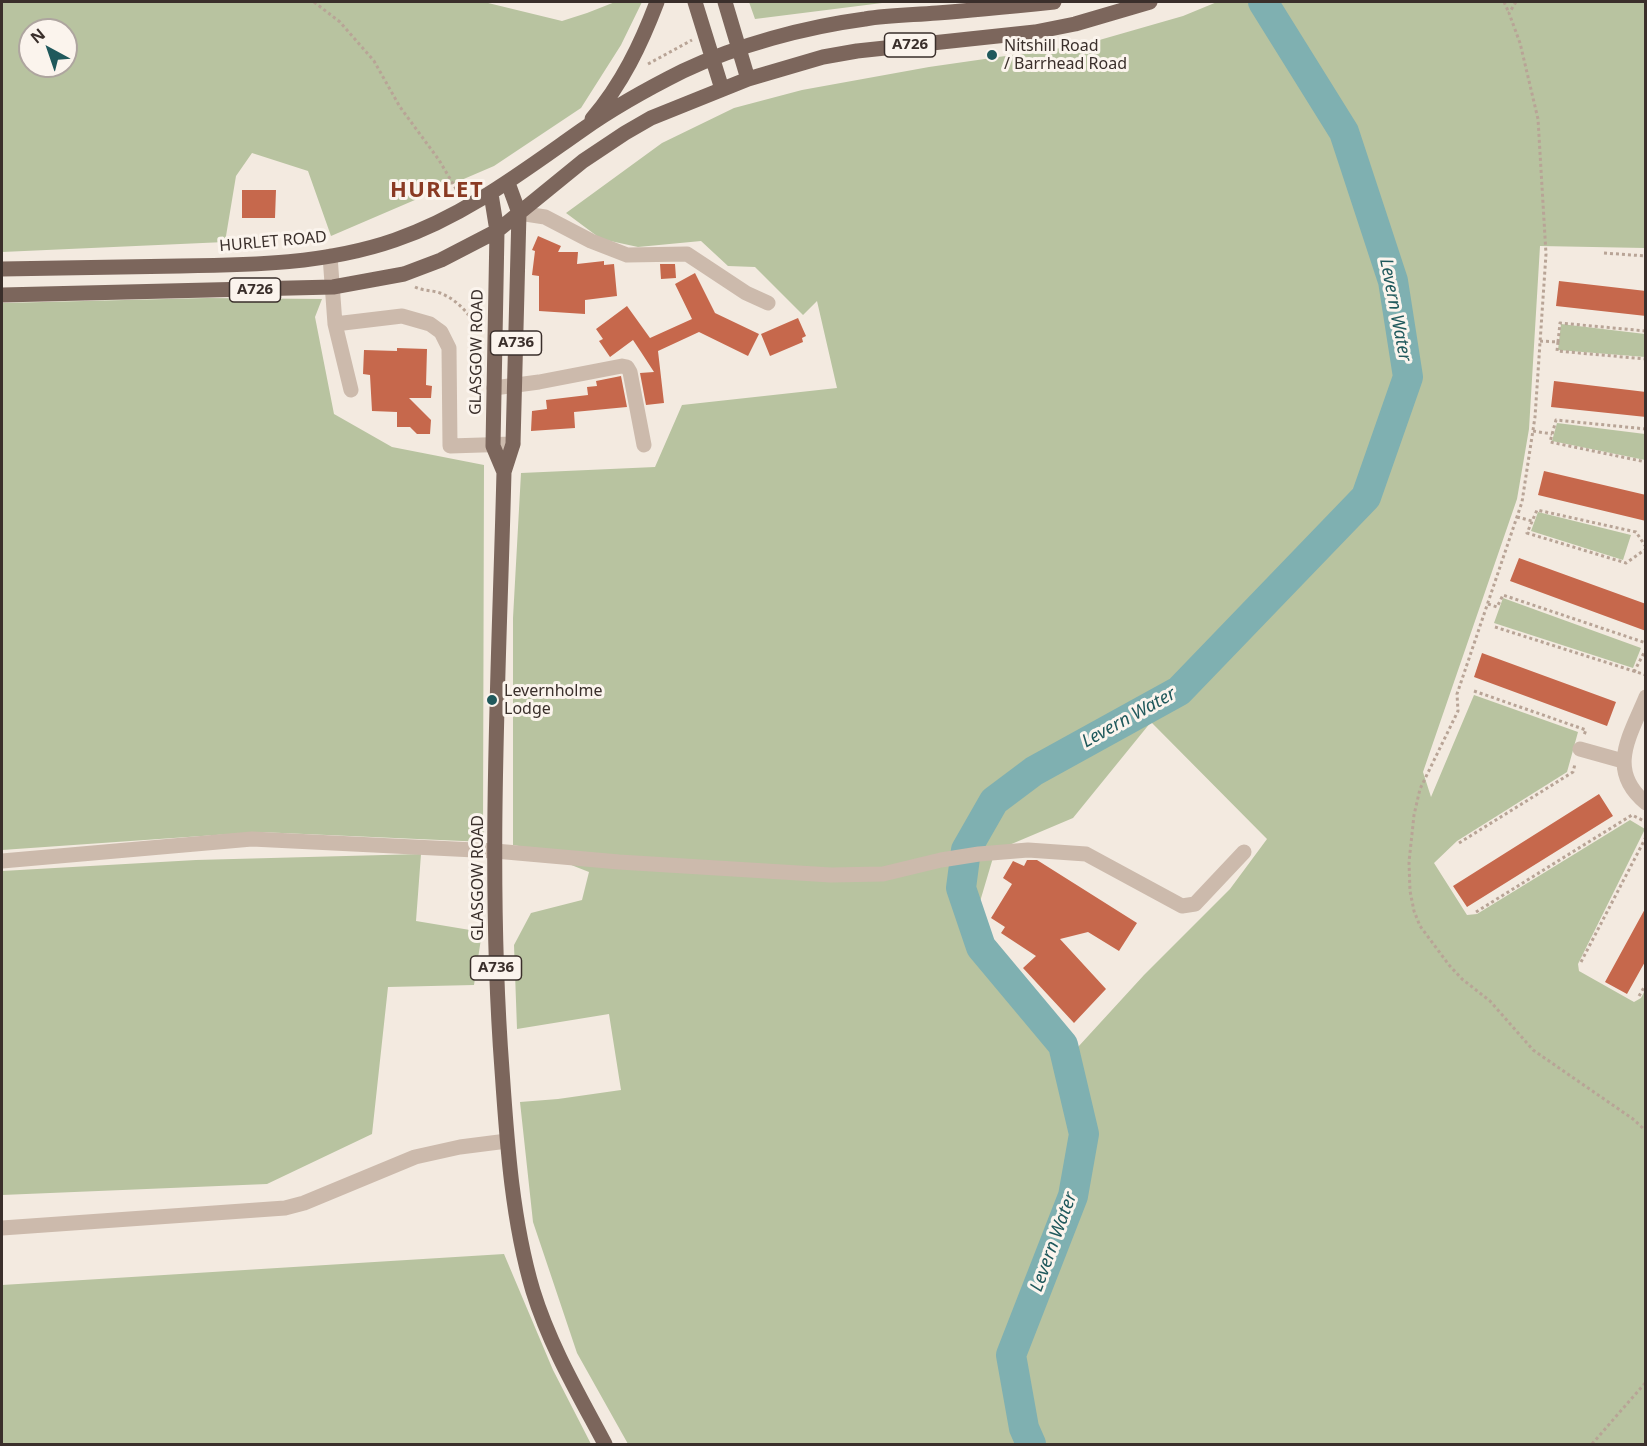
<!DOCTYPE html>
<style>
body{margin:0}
#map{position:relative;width:1647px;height:1446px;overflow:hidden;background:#f3eae0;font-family:"Noto Sans",sans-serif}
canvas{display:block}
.frame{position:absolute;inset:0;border:3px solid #3a2f2b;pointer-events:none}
.north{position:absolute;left:18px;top:18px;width:60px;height:60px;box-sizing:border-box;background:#fbf4ed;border:2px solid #aea59f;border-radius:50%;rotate:320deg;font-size:16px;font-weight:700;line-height:24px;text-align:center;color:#3a2f2b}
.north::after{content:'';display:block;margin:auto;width:21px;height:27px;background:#20595c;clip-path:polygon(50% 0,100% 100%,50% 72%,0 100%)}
</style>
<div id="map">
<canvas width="1647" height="1446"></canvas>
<div class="frame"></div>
<div class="north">N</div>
</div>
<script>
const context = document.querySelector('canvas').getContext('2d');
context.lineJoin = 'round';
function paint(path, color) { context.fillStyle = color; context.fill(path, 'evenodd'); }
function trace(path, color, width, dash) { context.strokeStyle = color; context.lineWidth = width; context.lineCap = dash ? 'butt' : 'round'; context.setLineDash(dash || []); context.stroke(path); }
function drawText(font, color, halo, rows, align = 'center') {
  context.font = font + ' "Noto Sans",sans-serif'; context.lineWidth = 6; context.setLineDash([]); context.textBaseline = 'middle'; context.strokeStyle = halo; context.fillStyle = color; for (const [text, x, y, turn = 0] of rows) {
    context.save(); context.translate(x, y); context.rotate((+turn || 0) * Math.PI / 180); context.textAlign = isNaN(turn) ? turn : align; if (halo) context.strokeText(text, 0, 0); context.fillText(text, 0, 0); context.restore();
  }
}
const green = new Path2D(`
 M2,2H484L562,21L587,13L615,2H642L621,45L581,108L494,166L331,236L308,171L252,153L236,176L225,242L2,252ZM30,30H66V66H30Z
 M749,2H890L755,19Z
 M1217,2H1645V248L1540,246L1529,429L1517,499L1423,772L1431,797L1474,695L1578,732L1567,772L1457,841L1434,863L1467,915L1477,914L1630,820L1645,829L1578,964L1579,971L1634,1002L1641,998L1645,990V1444H628L577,1353L533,1222L520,1102L558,1099L621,1090L609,1014L517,1029L514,945L531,913L582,900L589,872L556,859L557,853L513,845V618L521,473L655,467L682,405L837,388L817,301L803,315L755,267L728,266L701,241L638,247L601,239L566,213L662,143L734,108L802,90L929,67L1082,45L1183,16ZM1151,722L1267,839L1230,889L1144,975L1078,1047L1037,998L976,915L995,851L1073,818Z
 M207,298L322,299L315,317L334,414L392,447L484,465L483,827L485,842L259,832L2,850V303Z
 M1561,324L1645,334V357L1558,350Z
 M1557,423L1645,434V460L1552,441Z
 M1538,512L1631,535L1623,560L1531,531Z
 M1503,598L1641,648L1633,668L1494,623Z
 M421,854L416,921L482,932L474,985L388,987L372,1134L267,1184L2,1195V871L196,860Z
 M504,1254L553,1370L591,1444H2V1285Z`);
const river = new Path2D(`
 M1031,1444L1024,1428L1011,1355L1073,1196L1084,1134L1063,1045L981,947L961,888L966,850L994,801L1034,771L1179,691L1366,497L1408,377L1393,281L1344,132L1263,2`);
const building = new Path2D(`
 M242,190H276L275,218H242Z
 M538,236L561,246L558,252H578L577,264L604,261V265L614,264L617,296L585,300V314L539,311V276L532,275L535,251L532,250Z
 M660,264H675L676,278L661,279Z
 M695,273L715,313L759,334L748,356L699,332L658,351L664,403L646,405L640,373L654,372L641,352L633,340L610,357L599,341L603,339L596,329L627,306L650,338L692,319L675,284Z
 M1559,281L1646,291V316L1556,306Z
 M798,318L806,336L802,338L803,342L770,356L761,334Z
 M397,348L427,349L426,385L432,386L431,398H409L431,420L430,434H417L410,427H397V412L372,411L370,375L363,374L364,350L397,351Z
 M621,376L627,407L574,412L575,428L531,431L532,411L547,409L546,400L588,395L587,387L597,386L596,381Z
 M1554,381L1646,392V417L1551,407Z
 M1544,471L1646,495V521L1538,495Z
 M1519,558L1646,604V631L1510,581Z
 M1482,653L1616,702L1607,726L1474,677Z
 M1599,794L1613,816L1467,907L1453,886Z
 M1027,860H1037L1137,923L1119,951L1088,932L1060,939L1106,989L1074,1023L1023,968L1036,956L1001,933L1005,927L991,918L1012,884L1003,878L1013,861L1024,866Z
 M1646,907V960L1627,994L1605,982Z`);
const path = new Path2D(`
 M314,2L340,22L374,61L400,107L439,160L459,194
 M1504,2L1509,13
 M1516,2L1509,13L1520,43L1538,119L1546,254L1535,417L1522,502L1457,694L1458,711L1420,789L1414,815L1409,862L1410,891L1414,911L1420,926L1449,965L1462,979L1490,1001L1533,1050L1633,1119L1646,1131
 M648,64L692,40
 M1604,253L1646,256
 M415,287C423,291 432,290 440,293C458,300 469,314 479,330
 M1540,341L1558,342L1557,351L1646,359
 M1558,342L1560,323L1646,331
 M1646,429L1556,420L1550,442L1646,462
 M1533,431L1552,434
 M1517,517L1532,521
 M1646,547L1636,532L1537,510L1527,533L1626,563L1646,549
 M1488,604L1497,607L1503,595L1646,643
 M1495,627L1646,675
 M1634,672L1646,649
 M1474,691L1586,730L1584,735
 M1459,843L1573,772L1575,764
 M1476,912L1632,815L1646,822
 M1581,962L1646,837
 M1639,996L1646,984
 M1592,1444L1646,1382`);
const minor = new Path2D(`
 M519,213L545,217L591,241L627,255L687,254L746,293L768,303
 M330,256L335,324L351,390
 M335,324L402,316L430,324L441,332L449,348L450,446L513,444
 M494,388L539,382L622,366L627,367L630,372L644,445
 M1646,697C1630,736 1606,770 1646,803
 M1580,749L1623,761
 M2,861L252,839L495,851L619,862L831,875L883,874L941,860L979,854L1028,850L1086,854L1182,906L1195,904L1244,852
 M2,1228L285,1208L304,1203L415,1157L460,1147L507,1141`);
const major = new Path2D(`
 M695,2L722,89
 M725,2L748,79
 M592,119C622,84 641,44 657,2
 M508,183L519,213L513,444L504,472C499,671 487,871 502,1070C507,1143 512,1220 533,1291C550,1346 579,1395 605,1444
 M491,194L497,231L493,446L504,472
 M2,269C61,268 121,267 180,266C252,265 326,264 395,240C465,216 522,172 582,130C613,108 649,88 683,71C738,45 805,27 865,19C889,15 913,15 937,13C976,10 1015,6 1054,2
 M2,295L333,287L404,274L441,260L497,231L583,161L625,133L651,118L748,79L823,57L857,51L1035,32L1075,24L1150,2`);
const markers = [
 [992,55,6,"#20595c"],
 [492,700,6,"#20595c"]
];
const shields = [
 [910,45,51],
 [255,290,51],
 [516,343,51],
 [496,968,51]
];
const shieldNames = [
 ["A726",910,45],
 ["A726",255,290],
 ["A736",516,343],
 ["A736",496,968]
];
const poiNames = [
 ["Nitshill Road",1004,46],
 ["/ Barrhead Road",1004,64],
 ["Levernholme",504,691],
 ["Lodge",504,709]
];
const streetNames = [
 ["HURLET ROAD",273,242,-5],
 ["GLASGOW ROAD",477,352,-89],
 ["GLASGOW ROAD",478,878,-90]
];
const waterNames = [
 ["Levern Water",1395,310,79],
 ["Levern Water",1129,718,-29],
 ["Levern Water",1054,1242,-70]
];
const districtNames = [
 ["HURLET",437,191]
];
paint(green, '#b8c3a0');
trace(river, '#7fb0b1', 30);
paint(building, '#c6684c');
trace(path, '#b8a496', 3, [3, 3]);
trace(minor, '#ccbaac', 15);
trace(major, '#7c665c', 15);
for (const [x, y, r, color] of markers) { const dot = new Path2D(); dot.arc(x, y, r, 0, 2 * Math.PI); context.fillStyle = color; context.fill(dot); trace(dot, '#fbf4ed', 2); }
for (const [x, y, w] of shields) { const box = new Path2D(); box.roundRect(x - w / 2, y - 12, w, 24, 4.5); context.fillStyle = '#fbf4ed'; context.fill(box); trace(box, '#3a2f2b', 1.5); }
drawText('bold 15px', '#3a2f2b', null, shieldNames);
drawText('16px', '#3a2f2b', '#fbf4ed', poiNames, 'left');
drawText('16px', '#3a2f2b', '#fbf4ed', streetNames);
drawText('italic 18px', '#20595c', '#fbf4ed', waterNames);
context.letterSpacing = '1.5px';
drawText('bold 22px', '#8a3a23', '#fbf4ed', districtNames);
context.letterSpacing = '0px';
</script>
